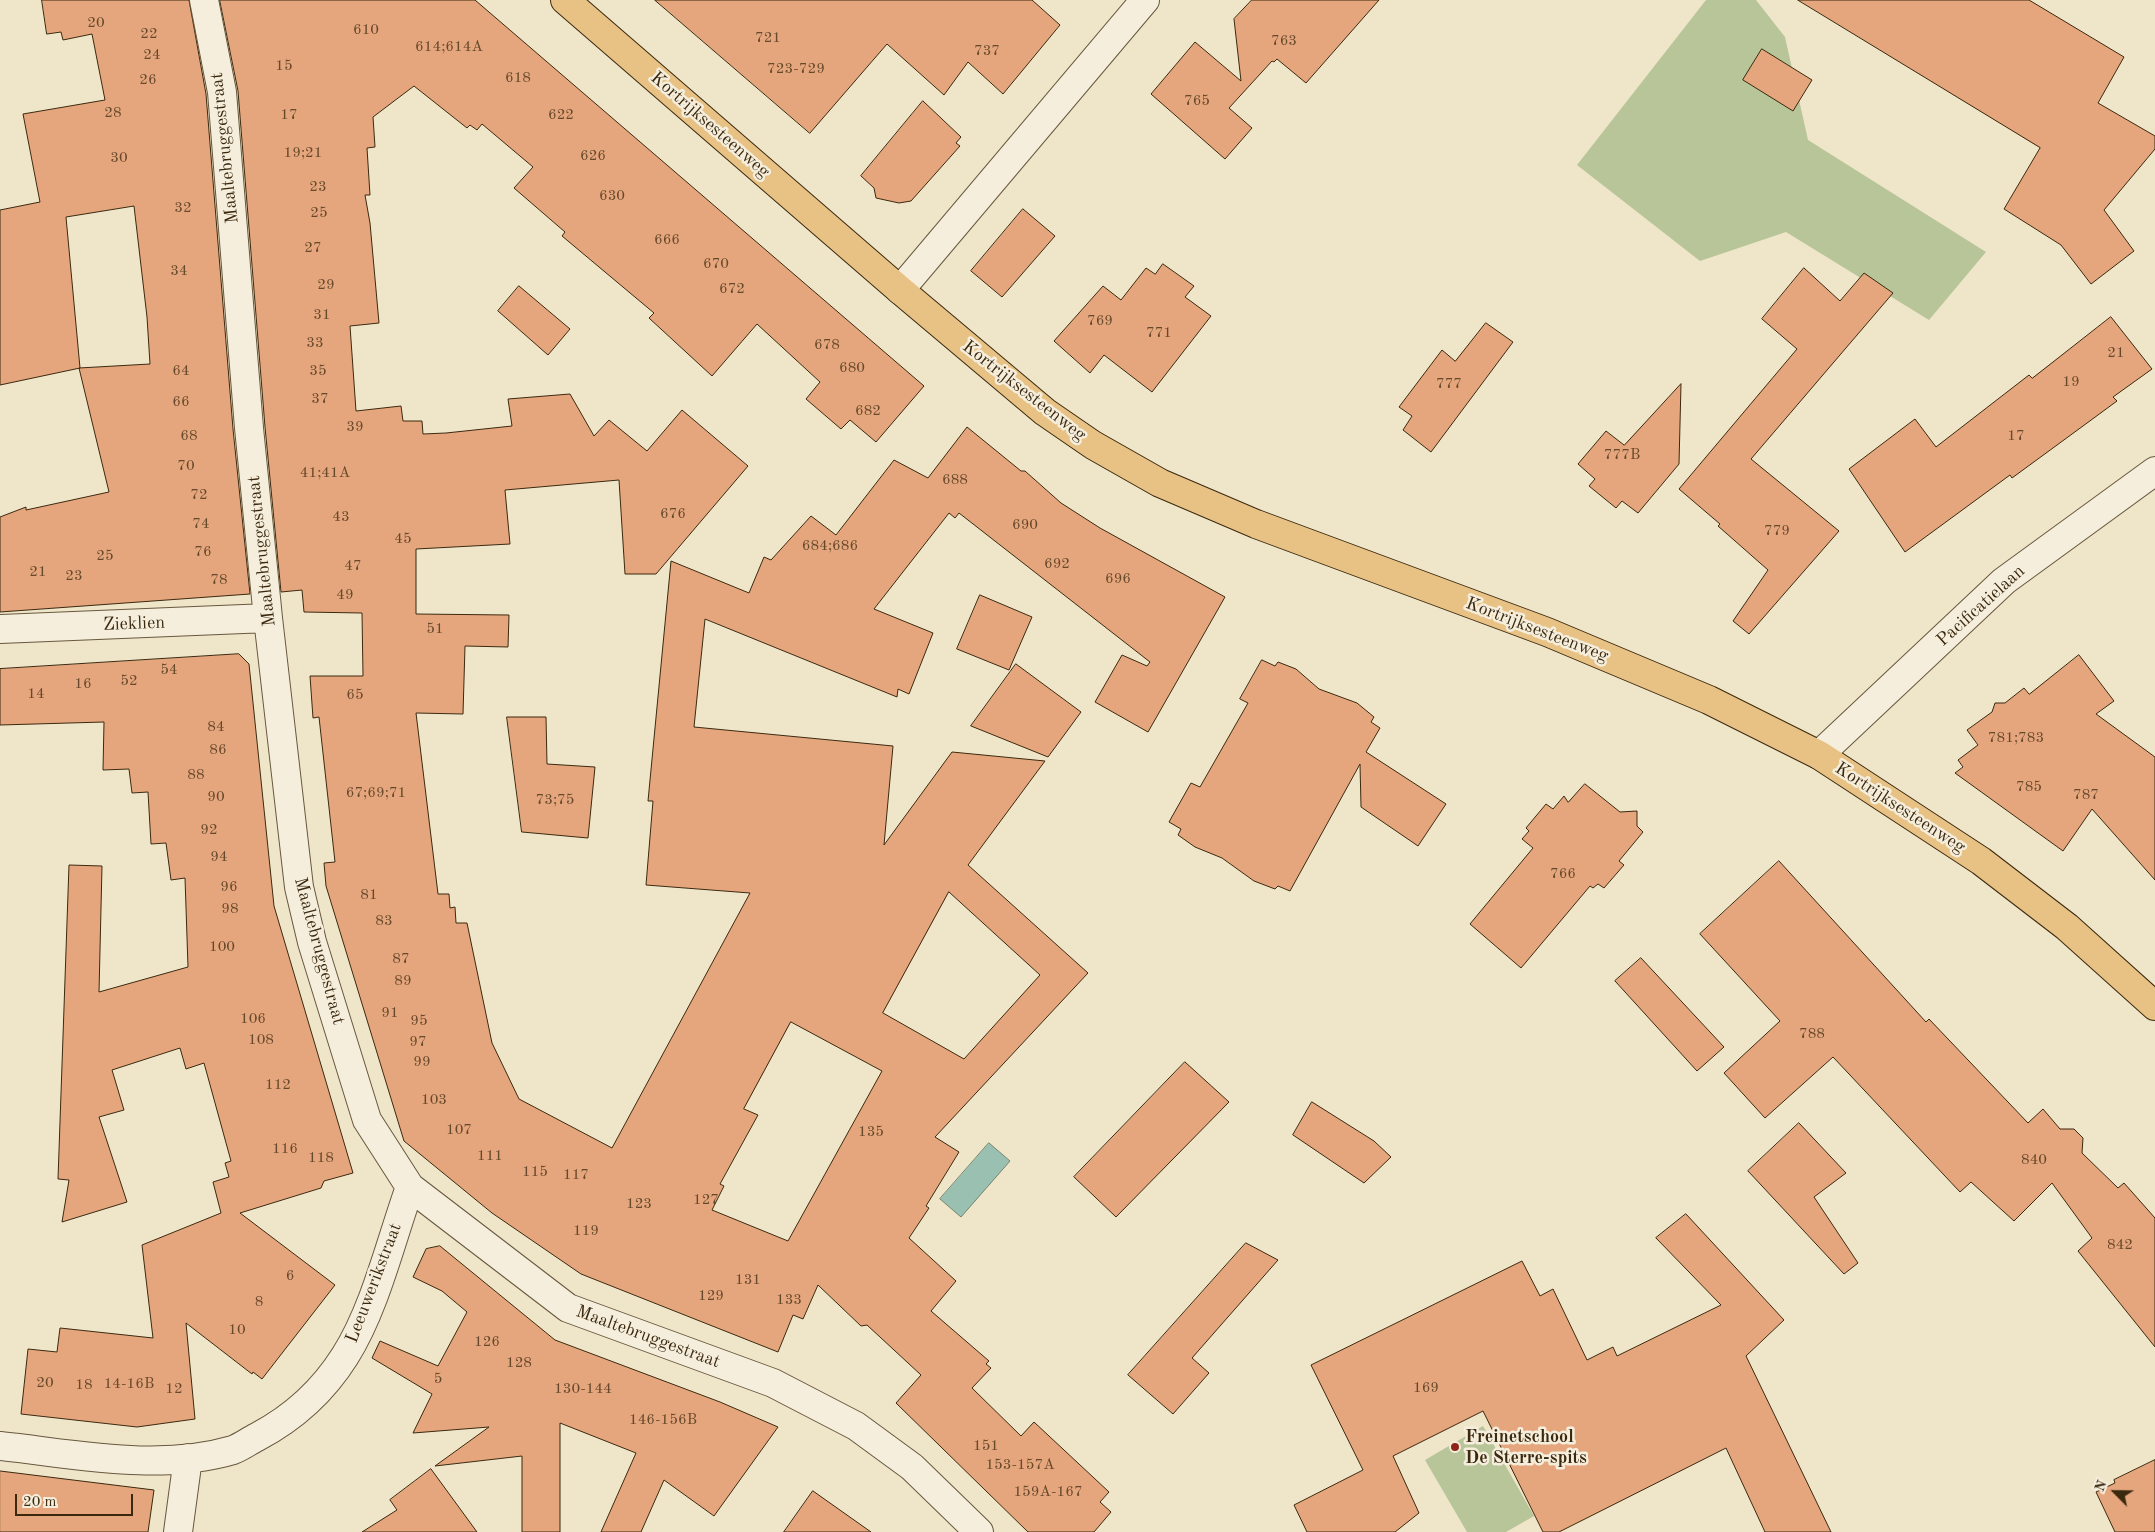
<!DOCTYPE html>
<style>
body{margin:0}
#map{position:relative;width:2155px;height:1532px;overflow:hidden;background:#efe5c9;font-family:"Old Standard TT",serif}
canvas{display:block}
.north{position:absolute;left:2090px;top:1467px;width:50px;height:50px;-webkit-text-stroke:4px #f5eedc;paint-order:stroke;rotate:293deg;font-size:14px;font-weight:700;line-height:20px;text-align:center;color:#3b290f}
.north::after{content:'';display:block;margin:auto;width:18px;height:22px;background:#3b290f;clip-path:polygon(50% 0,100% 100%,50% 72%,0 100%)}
.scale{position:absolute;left:15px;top:1494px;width:118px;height:22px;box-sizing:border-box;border:2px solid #3b290f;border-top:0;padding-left:6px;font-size:15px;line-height:18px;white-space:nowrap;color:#3b290f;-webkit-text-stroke:4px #f5eedc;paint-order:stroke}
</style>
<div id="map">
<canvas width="2155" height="1532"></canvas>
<div class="north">N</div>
<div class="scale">20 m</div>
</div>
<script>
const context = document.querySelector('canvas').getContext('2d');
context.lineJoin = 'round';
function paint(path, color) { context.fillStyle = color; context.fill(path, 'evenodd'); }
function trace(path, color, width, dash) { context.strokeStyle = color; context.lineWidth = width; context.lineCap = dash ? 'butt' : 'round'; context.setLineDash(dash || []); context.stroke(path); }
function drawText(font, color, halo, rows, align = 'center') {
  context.font = font + ' "Old Standard TT",serif'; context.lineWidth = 5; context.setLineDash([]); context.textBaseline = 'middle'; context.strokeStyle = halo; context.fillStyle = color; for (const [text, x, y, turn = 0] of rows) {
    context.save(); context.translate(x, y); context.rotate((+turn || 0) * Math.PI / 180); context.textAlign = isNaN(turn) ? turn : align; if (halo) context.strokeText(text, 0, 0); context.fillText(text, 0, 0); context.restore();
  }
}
const green = new Path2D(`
 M1706,0H1756L1785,37L1808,140L1986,252L1929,320L1786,232L1700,261L1577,165Z
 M1483,1426L1534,1516L1506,1532H1467L1425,1460Z`);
const water = new Path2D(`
 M989,1143L1010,1161L961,1217L940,1199Z`);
const building = new Path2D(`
 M42,0H189L206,94L233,429L250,594L0,612V517L26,507V510L109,492L79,368L150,364L147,317L134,206L66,217L80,368L0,385V210L40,202L23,114L105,100L92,34L63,40L61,32L47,34Z
 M220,0H475L924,386L876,442L850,420L841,429L806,399L820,382L757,324L712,376L649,318L654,313L562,236L565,232L514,188L533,167L482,124L477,130L470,125L467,128L414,86L373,117L375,147L367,148L370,195H365L370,223L379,323L350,326L356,411L401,406L403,421H422L423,434L446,433L512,426L508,399L570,394L594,436L609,420L647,451L682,410L748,466L656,574H625L619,480L505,490L510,544L416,549V614L509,615L508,647L465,646L463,714L416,713L438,894H449L450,908L455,907L456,923H467L492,1043L519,1099L612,1148L750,893L646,885L653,801H648L671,561L749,593L764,557L771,560L811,516L836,535L894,460L928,478L967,427L1021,471H1025L1061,503L1100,528L1225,597L1148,732L1095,702L1122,655L1147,666L1150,662L959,513L955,518L949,513L874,609L933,633L909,694L898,689L897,697L705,619L694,727L893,746L884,845L952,752L1045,761L968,865L1088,973L935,1137L959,1152L926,1206L929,1208L909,1238L956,1281L931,1311L989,1361L986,1364L991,1368L972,1388L1021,1436L1034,1422L1109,1492L1100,1502L1111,1512L1094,1532H1028L896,1403L921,1375L867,1325L861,1326L818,1285L803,1319L793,1315L778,1352L581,1274L492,1213L404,1141L326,886L324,863L335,862L319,717L313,718L310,676H363L362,613L304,612L302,590L281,592L265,427L238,91ZM949,892L1040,975L964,1059L883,1013ZM791,1022L882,1071L788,1241L712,1210L724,1186L720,1184L758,1115L744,1109Z
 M655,0H1032L1060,25L1003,94L968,62L944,95L887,44L810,133Z
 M1252,0H1379L1306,83L1277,59L1274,62L1272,61L1229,108L1252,128L1225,159L1151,94L1195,42L1241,81L1234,19Z
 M1798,0H2029L2124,57L2098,103L2155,136V149L2104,210L2134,251L2091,284L2061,245L2004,209L2040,148Z
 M1762,49L1812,80L1793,111L1743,80Z
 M923,101L961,137L956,143L960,146L911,201L899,203L876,198L874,188L861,176Z
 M1023,209L1055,236L1002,297L971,271Z
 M1163,264L1194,286L1185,297L1211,316L1152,392L1104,355L1090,373L1054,341L1103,286L1121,300L1146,268L1155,274Z
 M1804,268L1840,301L1864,273L1893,293L1751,459L1839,531L1749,634L1733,621L1768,570L1718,526L1720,524L1679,489L1797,349L1762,319Z
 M519,286L570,329L548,355L498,311Z
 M2111,317L2152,369L2113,397L2117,401L2083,426L2012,478L2010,475L1905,552L1849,469L1915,419L1936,447L2029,375L2032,378Z
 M1486,323L1513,342L1431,452L1403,430L1412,416L1399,407L1442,350L1455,361Z
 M1681,384L1679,464L1638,513L1622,501L1616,508L1589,486L1595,479L1578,464L1606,431L1624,445Z
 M980,595L1032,617L1009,670L957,649Z
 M239,654L249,664L274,906L353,1173L324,1181L321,1188L240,1213L335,1285L262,1379L253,1372L252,1374L186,1323L195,1419L137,1427L21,1414L28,1349L57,1352L60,1328L153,1338L142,1245L221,1213L213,1182L229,1177L225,1163L231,1161L204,1063L186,1069L180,1048L112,1070L124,1110L99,1117L127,1202L62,1222L69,1180L58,1179L69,865L102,866L99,992L188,967L185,878L171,880L166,843L151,844L148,792L132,793L129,769L103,770L104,722L0,725V669Z
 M2079,655L2114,701L2096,714L2155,757V880L2092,809L2063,851L1955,773L1963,767L1958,760L1978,745L1967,730L1992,712L1995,703H2005L2024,688L2029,694Z
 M1262,660L1275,666L1278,662L1296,669L1319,689L1357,703L1374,717L1371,722L1380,728L1366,752L1446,804L1418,846L1361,807L1360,764L1290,891L1278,886L1275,889L1254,881L1222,858L1195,847L1178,835L1181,829L1169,822L1191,783L1200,787L1248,703L1240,699Z
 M1016,664L1081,712L1048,757L971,726Z
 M507,717H546L547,764L595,767L588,838L522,832Z
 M1585,784L1620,812L1637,811V826L1643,832L1619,861L1624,865L1604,888L1598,884L1593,888L1590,886L1521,968L1470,924L1533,848L1522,839L1529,831L1526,828L1546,804L1553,809L1564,796L1568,802Z
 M1779,861L1926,1022L1929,1019L2028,1123L2043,1109L2060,1129H2074L2083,1138L2082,1153L2118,1188L2124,1183L2155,1218V1347L2078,1251L2092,1238L2052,1183L2014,1221L1971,1182L1960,1192L1833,1057L1765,1118L1724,1073L1780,1021L1700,934Z
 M1641,958L1724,1047L1697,1071L1615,981Z
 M1185,1062L1229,1102L1116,1217L1074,1177Z
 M1312,1102L1374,1141L1391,1157L1364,1183L1293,1135Z
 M1799,1123L1846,1173L1814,1197L1858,1263L1844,1274L1748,1171Z
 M1686,1214L1784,1320L1746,1356L1831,1532H1765L1726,1448L1559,1532H1543L1483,1411L1393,1456L1419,1513L1395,1532H1307L1294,1505L1363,1470L1311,1365L1522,1261L1540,1296L1553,1289L1587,1360L1613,1347L1617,1356L1721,1305L1656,1238Z
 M1246,1243L1278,1260L1192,1358L1209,1373L1173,1414L1128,1375Z
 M440,1246L555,1340L720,1402L778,1427L714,1516L664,1480L641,1532H601L636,1453L560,1423V1532H522V1456L435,1466L489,1427L413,1433L432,1394L372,1358L380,1341L438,1366L467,1312L442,1291L413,1277L426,1249Z
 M2155,1460V1532H2115L2096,1492L2115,1483L2114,1480Z
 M431,1469L477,1532H362L397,1510L390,1500Z
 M0,1471L154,1490L148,1532H0Z
 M813,1491L871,1532H784Z`);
const minor = new Path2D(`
 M204,0L222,92L249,428L268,618L299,887L312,942L367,1120L410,1187L568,1308L773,1383L856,1426L912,1467L979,1532
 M900,290L1145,0
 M0,629L268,618
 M1819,755L2004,581L2155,471
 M0,1446C76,1454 158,1472 233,1450C241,1447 249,1441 257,1437C293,1418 323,1391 345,1356C375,1309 391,1240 410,1187
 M178,1532L188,1458`);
const major = new Path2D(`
 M565,0L900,290L1045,412L1093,445L1160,483L1256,524L1547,632L1709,700L1819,755L1981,861L2067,927L2155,1006`);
const markers = [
 [1455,1447,5,"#8f2418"]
];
const numberNames = [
 ["20",96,23],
 ["610",366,30],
 ["22",149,34],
 ["721",768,38],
 ["763",1284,41],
 ["614;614A",449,47],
 ["737",987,51],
 ["24",152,55],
 ["15",284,66],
 ["723-729",796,69],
 ["618",518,78],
 ["26",148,80],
 ["765",1197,101],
 ["28",113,113],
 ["17",289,115],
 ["622",561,115],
 ["19;21",303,153],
 ["626",593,156],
 ["30",119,158],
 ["23",318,187],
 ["630",612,196],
 ["32",183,208],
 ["25",319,213],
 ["666",667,240],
 ["27",313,248],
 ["670",716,264],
 ["34",179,271],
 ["29",326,285],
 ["672",732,289],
 ["31",322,315],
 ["769",1100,321],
 ["771",1159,333],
 ["33",315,343],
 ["678",827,345],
 ["21",2116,353],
 ["680",852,368],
 ["64",181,371],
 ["35",318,371],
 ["19",2071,382],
 ["777",1449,384],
 ["37",320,399],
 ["66",181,402],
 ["682",868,411],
 ["39",355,427],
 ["68",189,436],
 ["17",2016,436],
 ["777B",1622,455],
 ["70",186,466],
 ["41;41A",325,473],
 ["688",955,480],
 ["72",199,495],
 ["676",673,514],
 ["43",341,517],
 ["74",201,524],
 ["690",1025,525],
 ["779",1777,531],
 ["45",403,539],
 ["684;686",830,546],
 ["76",203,552],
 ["25",105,556],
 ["692",1057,564],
 ["47",353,566],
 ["21",38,572],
 ["23",74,576],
 ["696",1118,579],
 ["78",219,580],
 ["49",345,595],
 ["51",435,629],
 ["54",169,670],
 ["52",129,681],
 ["16",83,684],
 ["14",36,694],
 ["65",355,695],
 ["84",216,727],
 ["781;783",2016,738],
 ["86",218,750],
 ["88",196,775],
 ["785",2029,787],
 ["67;69;71",376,793],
 ["787",2086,795],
 ["90",216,797],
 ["73;75",555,800],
 ["92",209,830],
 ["94",219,857],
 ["766",1563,874],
 ["96",229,887],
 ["81",369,895],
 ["98",230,909],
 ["83",384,921],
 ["100",222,947],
 ["87",401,959],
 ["89",403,981],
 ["91",390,1013],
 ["106",253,1019],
 ["95",419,1021],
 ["788",1812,1034],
 ["108",261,1040],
 ["97",418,1042],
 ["99",422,1062],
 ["112",278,1085],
 ["103",434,1100],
 ["107",459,1130],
 ["135",871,1132],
 ["116",285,1149],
 ["111",490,1156],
 ["118",321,1158],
 ["840",2034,1160],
 ["115",535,1172],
 ["117",576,1175],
 ["127",706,1200],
 ["123",639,1204],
 ["119",586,1231],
 ["842",2120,1245],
 ["6",290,1276],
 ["131",748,1280],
 ["129",711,1296],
 ["133",789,1300],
 ["8",259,1302],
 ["10",237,1330],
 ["126",487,1342],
 ["128",519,1363],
 ["5",438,1379],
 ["20",45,1383],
 ["14-16B",129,1384],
 ["18",84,1385],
 ["169",1426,1388],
 ["12",174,1389],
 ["130-144",583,1389],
 ["146-156B",663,1420],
 ["151",986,1446],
 ["153-157A",1020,1465],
 ["159A-167",1048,1492]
];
const streetNames = [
 ["Kortrijksesteenweg",710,125,41],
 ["Maaltebruggestraat",225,148,-96],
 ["Kortrijksesteenweg",1024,391,38],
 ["Maaltebruggestraat",262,551,-96],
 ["Pacificatielaan",1981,606,-42],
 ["Zieklien",134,624,-2],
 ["Kortrijksesteenweg",1537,630,21],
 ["Kortrijksesteenweg",1900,808,33],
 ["Maaltebruggestraat",319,951,75],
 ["Leeuwerikstraat",374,1283,-69],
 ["Maaltebruggestraat",648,1337,20]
];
const poiNames = [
 ["Freinetschool",1465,1437],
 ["De Sterre-spits",1465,1458]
];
paint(green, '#b8c598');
paint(water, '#9ac0b1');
trace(water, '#748470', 1);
paint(building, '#e5a67d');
trace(building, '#3b290f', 1);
trace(minor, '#68583e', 30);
trace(major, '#3b290f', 30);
trace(minor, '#f5eedc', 28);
trace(major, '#e8c284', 28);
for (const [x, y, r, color] of markers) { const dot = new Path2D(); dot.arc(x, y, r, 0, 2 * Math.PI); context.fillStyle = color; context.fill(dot); trace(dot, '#f5eedc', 2); }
drawText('15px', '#66482a', null, numberNames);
drawText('18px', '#3b290f', '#f5eedc', streetNames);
drawText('bold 18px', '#3b290f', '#f5eedc', poiNames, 'left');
</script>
